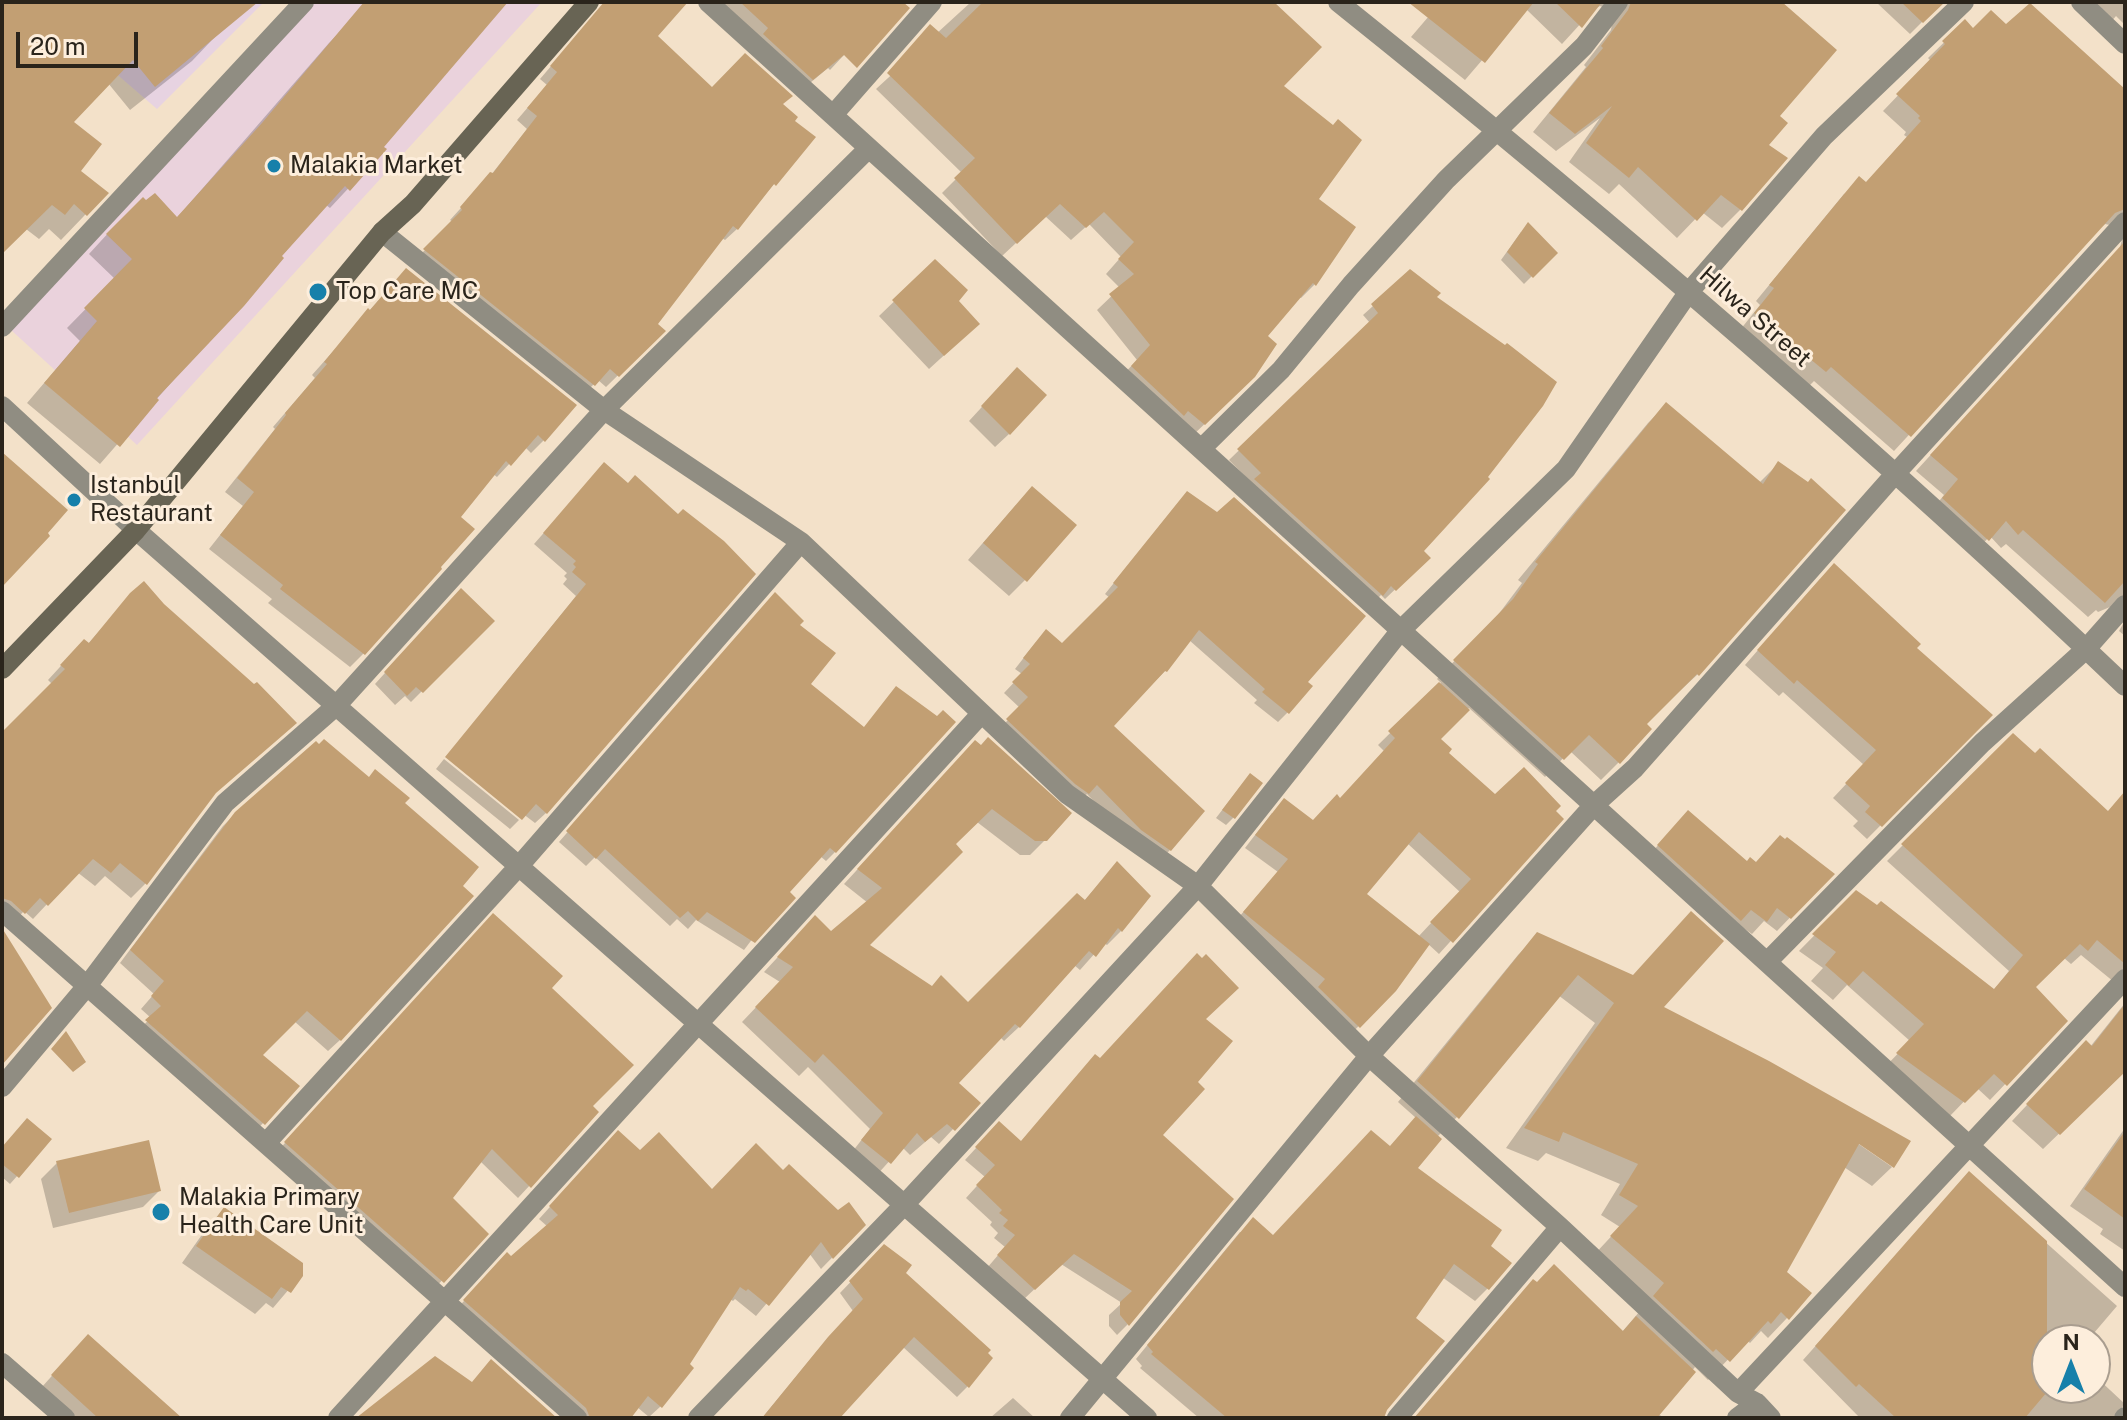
<!DOCTYPE html>
<style>
body{margin:0}
#map{position:relative;width:2127px;height:1420px;overflow:hidden;background:#f3e1c9;font-family:"Public Sans",sans-serif}
canvas{display:block}
.frame{position:absolute;inset:0;border:4px solid #2a241b;pointer-events:none}
.north{position:absolute;left:2031px;top:1324px;width:80px;height:80px;box-sizing:border-box;background:#fdeedc;border:2px solid #a99d8f;border-radius:50%;rotate:0deg;font-size:22px;font-weight:700;line-height:32px;text-align:center;color:#2a241b}
.north::after{content:'';display:block;margin:auto;width:28px;height:36px;background:#1780aa;clip-path:polygon(50% 0,100% 100%,50% 72%,0 100%)}
.scale{position:absolute;left:16px;top:32px;width:122px;height:36px;box-sizing:border-box;border:4px solid #2a241b;border-top:0;padding-left:10px;font-size:24px;line-height:28px;white-space:nowrap;color:#2a241b;-webkit-text-stroke:6px #fdeedc;paint-order:stroke}
</style>
<div id="map">
<canvas width="2127" height="1420"></canvas>
<div class="frame"></div>
<div class="north">N</div>
<div class="scale">20 m</div>
</div>
<script>
const context = document.querySelector('canvas').getContext('2d');
context.lineJoin = 'round';
function paint(path, color) { context.fillStyle = color; context.fill(path, 'evenodd'); }
function trace(path, color, width, dash) { context.strokeStyle = color; context.lineWidth = width; context.lineCap = dash ? 'butt' : 'round'; context.setLineDash(dash || []); context.stroke(path); }
function drawText(font, color, halo, rows, align = 'center') {
  context.font = font + ' "Public Sans",sans-serif'; context.lineWidth = 6; context.setLineDash([]); context.textBaseline = 'middle'; context.strokeStyle = halo; context.fillStyle = color; for (const [text, x, y, turn = 0] of rows) {
    context.save(); context.translate(x, y); context.rotate((+turn || 0) * Math.PI / 180); context.textAlign = isNaN(turn) ? turn : align; if (halo) context.strokeText(text, 0, 0); context.fillText(text, 0, 0); context.restore();
  }
}
const commercial = new Path2D(`
 M302,2H542L137,445L11,330Z`);
const education = new Path2D(`
 M33,2H264L157,109Z`);
const shadow = new Path2D(`
 M2,2H248L192,61L130,110L108,83L71,122L78,171L106,193L61,240L49,229L39,239L26,229L2,252Z
 M370,2H505L381,147L384,150L330,208L326,205L100,464L27,403L80,341L67,328L115,279L89,254L111,230L176,219L329,43Z
 M606,2H676L655,36L711,90L781,105L774,184L737,229L725,240L722,238L655,325L663,331L606,387L598,380L582,396L414,261L453,222L450,220L491,175L527,129L517,120L547,85L540,79Z
 M711,2H893L830,70L828,68L798,93Z
 M971,2H1271L1281,87L1316,199L1315,284L1301,298L1299,297L1265,336L1239,391L1190,438L1118,380L1137,360L1097,310L1120,288L1106,274L1121,257L1089,224L1071,240L1045,216L1002,256L942,193L962,173L876,89Z
 M1441,2H1779L1777,116L1740,210L1722,228L1702,212L1677,238L1619,184L1609,194L1569,162L1600,118L1556,151L1533,132L1586,67L1584,65L1611,30L1613,17L1607,9L1600,6L1594,9L1562,44L1526,9L1465,80L1411,37Z
 M1876,2H1942L1910,34Z
 M2086,2H2125V25L2116,16L2110,23Z
 M1965,22L1973,31L2006,27L2125,99V636L2119,631L2123,624L2118,610L2110,607L2098,612L2096,610L2088,617L2006,544L2001,548L1990,536L1972,555L1928,515L1944,495L1916,471L2120,248L2123,235L2118,227L2105,224L2101,227L1894,451L1814,381L1809,386L1740,330L1760,305L1756,301L1844,194L1865,184L1907,137L1904,135L1906,132L1883,111L1931,61L1928,58Z
 M1521,232L1555,253L1524,284L1501,260Z
 M935,262L956,301L963,338L929,369L879,316Z
 M1411,272L1434,297L1505,348L1422,551L1428,558L1385,599L1381,595L1372,604L1229,460L1370,323L1363,315Z
 M393,284L544,440L531,453L525,447L497,477L493,474L458,517L363,654L350,667L268,603L272,599L209,549L243,506L225,492L275,429L273,427L315,378L312,375Z
 M1003,384L1009,434L995,447L969,421Z
 M1666,405L1759,483L1778,464L1698,674L1644,724L1619,762L1601,780L1570,751L1545,777L1469,708L1438,739L1446,753L1495,797L1553,811L1561,819L1439,954L1427,943L1394,990L1346,1039L1232,925L1278,872L1245,848L1272,813L1313,822L1340,800L1384,751L1378,745L1441,683L1437,679L1495,619L1522,583L1518,580L1648,423ZM1407,843L1460,892L1418,937L1364,894Z
 M594,476L628,485L546,813L535,823L447,756L576,596L563,584L567,579L564,576L567,573L534,544Z
 M1178,503L1306,683L1288,712L1278,722L1254,703L1257,700L1189,640L1165,671L1111,726L1170,850L1160,860L1131,839L1087,794L1078,802L998,730L1020,708L1004,693L1022,674L1015,669L1036,642L1062,646L1110,598L1105,594Z
 M1016,505L1025,580L1009,596L968,560Z
 M1820,579L1914,648L1990,715L1867,839L1853,826L1858,821L1833,798L1864,765L1783,692L1779,696L1745,665Z
 M131,595L210,798L145,884L131,898L105,876L95,886L77,872L33,919L24,911L9,927L2,921V735L52,684L48,680L70,656L87,645Z
 M450,601L492,621L411,702L405,696L395,705L375,684Z
 M766,604L797,625L809,684L863,729L937,719L835,852L826,861L820,856L787,893L744,950L696,920L688,929L677,919L670,926L595,857L586,866L559,842Z
 M2013,735L2107,813L2125,814V991L2081,955L2071,964L2064,958L2034,987L2065,1021L1990,1100L1977,1088L1949,1117L1883,1069L1910,1041L1847,985L1833,1000L1811,981L1823,968L1799,951L1857,892L1993,991L2009,971L1887,861Z
 M961,757L1045,840L1030,855H1020L977,822L954,844L867,945L931,988L968,1004L1084,901L1116,864L1121,931L1107,945L1104,943L1080,970L1074,965L1019,1027L1004,1041L1000,1037L957,1083L953,1129L939,1144L931,1137L910,1155L902,1147L875,1177L849,1156L870,1129L808,1067L799,1076L742,1022L780,982L764,972L801,932L831,933L868,903L844,884Z
 M444,759L519,820L510,829L436,769Z
 M1243,783L1233,818L1226,825L1216,818Z
 M402,804L340,1040L328,1051L294,1021L260,1055L297,1086L252,1135L135,1033L151,1018L141,1009L154,994L120,963L223,826L236,813Z
 M1675,826L1747,864L1832,874L1777,931L1764,921L1752,934L1645,860Z
 M482,928L549,988L590,1107L597,1113L518,1198L480,1161L450,1198L486,1234L430,1293L274,1155Z
 M1538,935L1660,1007L1892,1167L1872,1186L1844,1167L1785,1273L1787,1318L1768,1338L1761,1331L1750,1343L1747,1340L1708,1380L1695,1367L1658,1413L1663,1418H1415L1622,1332L1646,1304L1592,1257L1620,1227L1601,1215L1620,1184L1546,1153L1538,1161L1506,1148L1595,1023L1558,995L1457,1117L1437,1137L1415,1169L1488,1246V1288L1475,1301L1442,1277L1413,1319L1383,1418H1199L1140,1368L1142,1366L1136,1359L1240,1232L1273,1237L1389,1148L1416,1118L1398,1102L1518,955Z
 M2125,1003V1070L2043,1149L2012,1121L2071,1058L2090,1047Z
 M1203,1020L1195,1082L1160,1135L1128,1324L1117,1335L1109,1326V1315L1122,1303L1061,1264L1023,1300L987,1268L1005,1247L994,1238L998,1233L990,1225L992,1222L966,1198L985,1177L965,1160L988,1135L1020,1143L1100,1061Z
 M2125,1128V1251L2100,1234L2103,1229L2070,1206Z
 M50,1139L10,1184L2,1177V1149Z
 M607,1144L640,1153L712,1192L783,1172L838,1212L864,1225L821,1269L809,1253L756,1316L735,1299L733,1301L730,1299L661,1406L649,1417L637,1407L628,1418H573L453,1313L496,1266L511,1259L548,1227L539,1219Z
 M57,1163L159,1191L143,1207L53,1228L41,1179Z
 M1969,1174L2117,1306L2088,1340H2047V1388H2095V1376L2125,1404L2114,1417L1860,1418L1803,1360Z
 M224,1209L301,1275L273,1308L266,1303L255,1314L182,1263L208,1226Z
 M884,1247L904,1273L968,1386L957,1397L903,1347L838,1418H762L818,1350L853,1311L840,1293Z
 M77,1348L161,1418H75L41,1388Z
 M1013,1398L1035,1418H990Z`);
const building = new Path2D(`
 M2,2H258L155,87L133,60L74,122L102,144L81,171L109,193L87,216L74,204L65,215L52,205L2,254Z
 M364,2H508L384,147L387,149L350,191L345,186L282,256L284,258L244,306L157,398L159,400L120,447L44,383L97,321L84,308L132,259L106,234L143,197L146,200L155,193L177,217L262,123Z
 M604,2H688L658,36L712,87L745,53L793,96L783,104L798,117L795,121L816,137L776,186L774,184L738,230L733,226L658,324L666,331L619,377L610,369L595,386L423,249L462,210L460,207L490,172L493,173L537,116L527,108L557,72L550,66Z
 M740,2H903L910,8L857,68L844,55L813,80L763,34L768,28Z
 M983,2H1274L1322,47L1284,86L1333,125L1338,119L1362,140L1319,199L1356,227L1316,286L1313,283L1268,336L1277,344L1255,377L1205,425L1188,411L1184,416L1131,366L1150,345L1109,294L1134,274L1118,259L1134,242L1104,212L1086,228L1060,204L1017,244L954,178L975,158L887,73L930,24L946,38Z
 M1408,2H1534L1485,63Z
 M1555,2H1602L1582,28Z
 M1631,2H1782L1837,50L1780,116L1788,123L1769,145L1788,158L1742,211L1721,195L1697,221L1638,167L1629,178L1586,143L1612,106L1575,134L1549,113L1603,48L1601,46L1628,10Z
 M1901,2H1945L1923,23Z
 M2030,3L2125,89V209L2115,213L1911,437L1831,367L1826,372L1754,313L1774,288L1769,285L1859,176L1866,182L1921,121L1918,118L1920,116L1896,94L1945,44L1942,41L1965,19L1973,28L1991,10L2006,24Z
 M1528,222L1558,253L1533,278L1507,252Z
 M2125,241V581L2105,603L2023,530L2018,535L2006,521L1989,541L1942,498L1958,479L1930,455Z
 M935,259L968,290L959,301L980,324L944,356L892,300Z
 M406,268L577,405L545,442L538,435L511,466L506,461L461,517L475,529L441,567L442,569L365,655L280,589L283,585L220,535L254,492L237,478L286,415L285,413L327,364L324,362L368,308L370,310Z
 M1410,269L1441,293L1437,297L1505,345L1507,343L1557,382L1543,406L1488,477L1490,479L1424,551L1431,558L1396,591L1391,586L1383,596L1254,479L1261,473L1237,449L1378,313L1371,304Z
 M1017,367L1047,395L1010,435L981,406Z
 M1666,402L1763,484L1778,461L1808,482L1811,478L1846,510L1699,676L1697,674L1647,724L1652,729L1620,764L1589,735L1564,760L1453,660L1513,599L1538,564L1535,562Z
 M2,452L68,510L48,533L50,536L2,587Z
 M604,462L628,483L635,475L678,514L683,509L724,541L756,574L547,814L536,804L522,820L445,757L586,584L572,572L576,567L573,564L576,561L543,533Z
 M1032,486L1077,525L1027,582L983,543Z
 M1187,491L1217,512L1234,497L1366,616L1308,682L1313,686L1289,714L1262,692L1265,689L1199,630L1167,672L1165,671L1114,726L1205,811L1171,851L1141,830L1097,785L1089,794L1075,784L1006,719L1028,697L1012,682L1030,664L1023,658L1046,629L1062,643L1118,587L1113,583Z
 M1834,563L1921,644L1917,648L1993,715L1882,827L1865,812L1870,806L1845,783L1876,750L1797,680L1794,684L1757,650Z
 M144,581L164,604L254,684L257,682L297,723L216,793L147,885L120,863L111,873L93,859L48,906L40,898L25,914L11,901L2,898V732L65,669L60,665L84,639L89,643L130,593Z
 M461,588L495,621L423,693L416,687L407,696L384,672Z
 M775,592L804,621L800,625L836,653L811,684L864,727L896,686L937,716L943,710L956,722L836,853L830,848L790,892L796,898L755,943L707,912L698,921L688,911L680,918L605,849L596,859L566,831Z
 M1439,682L1470,710L1441,739L1452,749L1449,753L1495,794L1524,767L1561,806L1556,811L1564,819L1453,943L1430,922L1471,879L1419,832L1367,894L1430,944L1396,991L1360,1028L1318,987L1325,979L1243,912L1288,859L1255,835L1284,798L1313,820L1337,794L1340,798L1395,738L1388,731Z
 M2013,733L2035,753L2040,748L2108,811L2125,791V964L2097,940L2088,951L2080,944L2036,987L2068,1021L2007,1086L1994,1074L1965,1103L1896,1053L1924,1024L1863,971L1849,986L1825,965L1836,952L1812,934L1856,890L1877,905L1881,901L1994,989L2023,955L1901,844Z
 M988,737L1072,813L1047,841H1035L992,809L956,844L963,852L870,945L932,986L941,975L968,1002L1077,893L1085,900L1117,861L1151,896L1122,932L1118,928L1096,957L1089,951L1020,1028L1015,1024L959,1083L981,1103L955,1131L947,1124L925,1142L917,1133L891,1164L861,1140L883,1113L823,1054L815,1063L755,1007L793,967L777,957L815,915L831,931L882,888L857,869L975,740L981,745Z
 M324,739L369,777L375,769L410,798L405,803L479,867L463,886L474,896L341,1041L307,1011L263,1055L300,1086L265,1125L145,1020L161,1006L151,996L164,981L130,950L235,812L316,741L319,744Z
 M1250,773L1263,783L1235,819L1222,810Z
 M1688,810L1747,861L1750,857L1756,862L1780,835L1785,839L1787,837L1835,874L1791,919L1777,908L1767,922L1751,910L1741,921L1657,845Z
 M1691,911L1724,941L1664,1007L1769,1061L1911,1141L1894,1168L1859,1144L1787,1272L1812,1293L1789,1320L1781,1312L1771,1324L1768,1321L1730,1362L1716,1349L1713,1352L1653,1296L1664,1283L1610,1236L1638,1206L1619,1195L1638,1164L1563,1132L1559,1142L1524,1128L1614,1003L1578,975L1459,1119L1417,1081L1537,932L1633,975Z
 M493,913L563,976L552,988L634,1065L593,1106L599,1112L531,1188L492,1149L453,1198L489,1234L444,1283L284,1142Z
 M2,928L52,1008L2,1065Z
 M1197,953L1202,958L1206,954L1239,988L1206,1019L1233,1041L1198,1082L1205,1089L1163,1135L1234,1199L1129,1326L1120,1315V1302L1132,1291L1074,1254L1035,1290L997,1255L1015,1235L1003,1226L1008,1220L999,1213L1002,1210L976,1185L995,1165L975,1147L999,1121L1021,1141L1095,1054L1100,1058Z
 M2125,1004V1072L2060,1135L2026,1104L2086,1040L2092,1046Z
 M66,1031L86,1062L73,1072L51,1049Z
 M1416,1116L1442,1139L1418,1168L1502,1230L1491,1246L1512,1263L1489,1290L1454,1264L1416,1318L1445,1341L1387,1410L1384,1418H1227L1151,1354L1153,1352L1147,1345L1253,1217L1273,1235L1371,1130L1390,1146Z
 M27,1118L52,1139L19,1178L2,1164V1147Z
 M618,1130L640,1150L659,1132L712,1189L756,1143L783,1170L789,1164L838,1210L849,1202L866,1225L833,1259L821,1242L769,1306L748,1289L746,1291L740,1287L690,1364L694,1368L662,1408L648,1396L631,1418H590L586,1408L463,1300L507,1252L511,1256L558,1215L549,1206Z
 M2125,1131V1219L2084,1189Z
 M149,1140L161,1191L69,1213L56,1161Z
 M1969,1171L2047,1241V1392L2025,1418H1896L1859,1384L1856,1387L1815,1346Z
 M224,1207L303,1263V1276L291,1293L281,1287L272,1299L196,1246Z
 M884,1244L912,1265L906,1273L991,1350L988,1353L993,1358L969,1388L914,1337L840,1418H762L828,1337L863,1299L849,1281Z
 M1554,1264L1623,1331L1636,1316L1696,1372L1657,1418H1414L1533,1279L1537,1282Z
 M88,1334L182,1418H98L51,1375Z
 M435,1356L472,1382L491,1359L557,1418H356Z`);
const street = new Path2D(`
 M708,2L2125,1287
 M1338,2C1609,219 1873,446 2125,686
 M2081,2L2125,44
 M833,115L932,2
 M382,232L604,410L801,542L1067,794L1198,886L1369,1056L1560,1227L1738,1393L1757,1403L1771,1418
 M2,327L304,2
 M2,406L136,530L1147,1418
 M1201,449L1281,370L1351,285L1446,180L1584,46L1618,2
 M2,911L577,1418
 M1767,962L1982,743L2086,649L2125,605
 M2,1087L87,986L225,803L336,706L604,410L869,148
 M266,1143L519,866L801,542
 M2,1363L65,1418
 M1738,1393L2125,979
 M338,1418L981,714
 M698,1418L904,1205L1198,886L1401,630L1566,469L1688,293L1824,136L1964,2
 M1070,1418L1369,1056L1594,805L1635,768L1895,474L2125,222
 M1397,1418L1560,1227
 M1737,1418L1757,1403
 M2124,1418L2125,1417`);
const secondary = new Path2D(`
 M2,669L136,530L382,232L413,204L589,2`);
const markers = [
 [274,166,8,"#1780aa"],
 [318,292,10,"#1780aa"],
 [74,500,8,"#1780aa"],
 [161,1212,10,"#1780aa"]
];
const poiNames = [
 ["Malakia Market",290,166],
 ["Top Care MC",336,292],
 ["Istanbul",90,486],
 ["Restaurant",90,514],
 ["Malakia Primary",179,1198],
 ["Health Care Unit",179,1226]
];
const streetNames = [
 ["Hilwa Street",1755,317,41]
];
paint(commercial, '#ead2dc');
paint(education, '#e7d3e1');
paint(shadow, '#0003');
paint(building, '#c29f73');
trace(street, '#908d82', 20);
trace(secondary, '#686454', 20);
for (const [x, y, r, color] of markers) { const dot = new Path2D(); dot.arc(x, y, r, 0, 2 * Math.PI); context.fillStyle = color; context.fill(dot); trace(dot, '#fdeedc', 3); }
drawText('24px', '#2a241b', '#fdeedc', poiNames, 'left');
drawText('24px', '#2a241b', '#fdeedc', streetNames);
</script>
